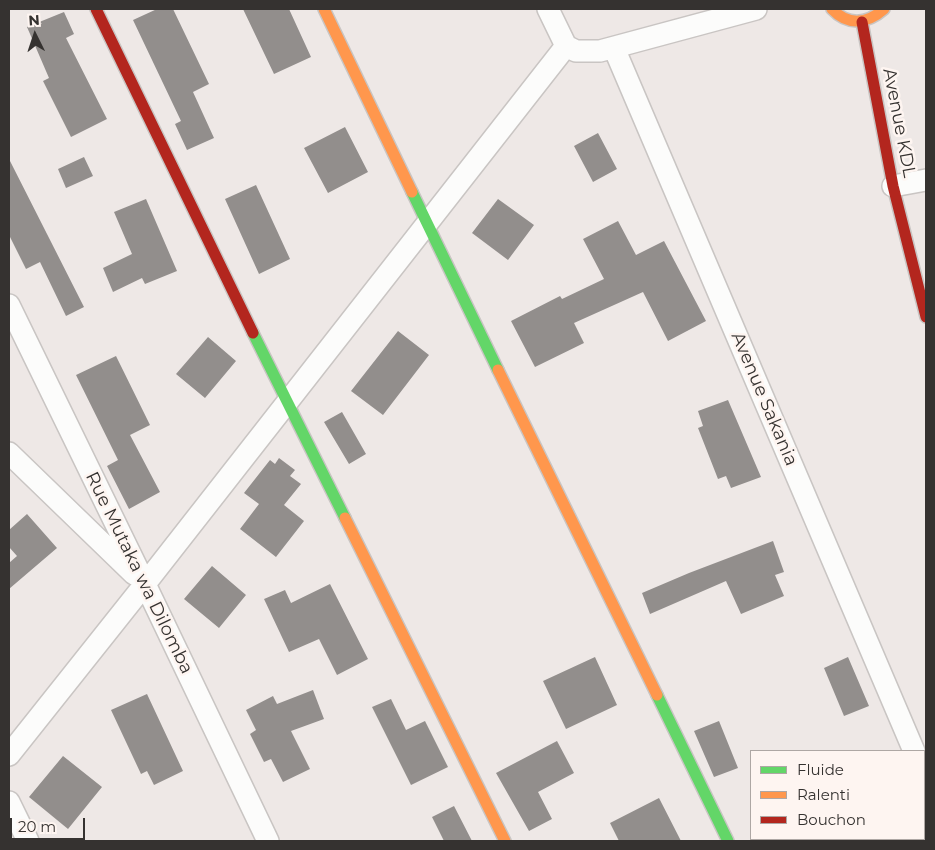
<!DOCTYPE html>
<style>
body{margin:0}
#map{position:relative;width:935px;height:850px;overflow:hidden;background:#eee8e6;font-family:Montserrat,sans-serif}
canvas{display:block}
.frame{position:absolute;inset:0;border:10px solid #353230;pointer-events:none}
.legend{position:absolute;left:750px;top:750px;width:175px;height:90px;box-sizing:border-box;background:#fef5f1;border:1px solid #aea7a4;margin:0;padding:6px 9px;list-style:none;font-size:15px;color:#353230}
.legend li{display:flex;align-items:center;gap:10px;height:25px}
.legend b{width:25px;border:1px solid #aea7a4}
.north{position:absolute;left:10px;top:10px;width:50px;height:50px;-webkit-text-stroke:4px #fef5f1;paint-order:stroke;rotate:356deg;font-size:14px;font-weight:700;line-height:20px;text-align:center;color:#353230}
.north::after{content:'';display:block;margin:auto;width:18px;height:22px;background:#353230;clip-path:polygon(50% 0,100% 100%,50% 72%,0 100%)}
.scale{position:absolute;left:10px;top:818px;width:75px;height:22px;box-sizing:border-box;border:2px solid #353230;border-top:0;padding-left:6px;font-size:15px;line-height:18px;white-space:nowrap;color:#353230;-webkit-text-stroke:4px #fef5f1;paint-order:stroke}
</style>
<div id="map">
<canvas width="935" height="850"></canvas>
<div class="frame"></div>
<ul class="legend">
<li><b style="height:6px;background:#63d668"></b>Fluide</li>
<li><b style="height:6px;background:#ff974d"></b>Ralenti</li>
<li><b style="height:6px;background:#b3261e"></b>Bouchon</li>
</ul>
<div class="north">N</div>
<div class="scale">20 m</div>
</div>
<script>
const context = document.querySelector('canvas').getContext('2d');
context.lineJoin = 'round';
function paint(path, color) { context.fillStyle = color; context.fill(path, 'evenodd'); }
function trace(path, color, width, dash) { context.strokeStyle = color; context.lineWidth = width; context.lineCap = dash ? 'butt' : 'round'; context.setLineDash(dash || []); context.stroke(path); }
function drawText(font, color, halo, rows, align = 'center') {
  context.font = font + ' Montserrat,sans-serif'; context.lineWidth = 5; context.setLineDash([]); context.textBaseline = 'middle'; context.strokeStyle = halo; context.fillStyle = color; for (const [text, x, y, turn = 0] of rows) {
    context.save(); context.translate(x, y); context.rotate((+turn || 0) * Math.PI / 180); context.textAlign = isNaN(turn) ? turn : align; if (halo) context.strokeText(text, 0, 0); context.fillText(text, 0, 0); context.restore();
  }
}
const building = new Path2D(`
 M157,9H173L209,84L193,92L214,138L187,150L175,124L181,121L133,20Z
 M243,9H289L311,57L274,74Z
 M64,12L74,34L66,38L107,119L71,137L43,81L49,78L27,27Z
 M345,127L368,172L328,193L304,148Z
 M598,133L617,169L593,182L574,146Z
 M84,157L93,176L66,188L58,169Z
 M9,159L84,307L66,316L40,262L26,269L9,235Z
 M256,185L290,259L259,274L225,199Z
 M146,199L177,271L145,284L142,278L113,292L103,268L132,254L114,212Z
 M498,199L534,225L508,260L472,233Z
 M618,221L636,255L664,241L706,321L668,341L643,292L574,323L584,343L535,367L511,321L560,296L562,299L604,279L583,239Z
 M398,331L429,355L383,415L351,391Z
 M208,337L236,361L205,398L176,374Z
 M116,356L150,425L130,435L160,492L129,509L107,466L118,460L76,375Z
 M728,400L761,477L731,488L726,476L718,479L698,428L703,426L698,411Z
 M342,412L366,454L349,464L324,422Z
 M279,458L295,470L290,476L301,484L284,505L304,521L276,557L240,529L259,504L244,493L270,460L275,464Z
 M27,514L57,548L9,589V563L17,556L9,547V530Z
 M773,541L784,572L775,575L784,596L741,614L726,581L650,614L642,593L689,573Z
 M212,566L246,595L219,628L184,599Z
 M330,584L368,659L337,675L319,639L289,652L264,599L285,590L291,603Z
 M595,657L617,705L566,729L543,681Z
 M848,657L869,706L844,716L824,668Z
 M313,690L324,719L291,731L310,769L283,782L271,759L264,762L250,734L256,730L246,710L273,696L277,704Z
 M147,694L183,771L154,785L147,771L141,774L111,710Z
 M391,699L406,730L425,721L448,767L411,785L372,707Z
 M719,721L738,768L714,777L694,731Z
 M557,741L574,773L538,792L552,819L529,831L496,773Z
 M63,756L102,787L68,829L29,797Z
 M659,798L681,841H619L610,823Z
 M454,806L472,841H444L432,817Z`);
const street = new Path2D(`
 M548,9L566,46
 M566,46L576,51H600L756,9
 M614,48L914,751
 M893,186L926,180
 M9,305L145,584L268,841
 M9,453L134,574
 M9,755L145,584L566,46
 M924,775L926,781
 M9,802L28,841`);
const fast = new Path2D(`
 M412,192L498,370
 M253,333L345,518
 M657,695L728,841`);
const slow = new Path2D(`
 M324,9L412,192
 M832,9C848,26 867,24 884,9
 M498,370L657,695
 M345,518L505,841`);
const jam = new Path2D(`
 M96,9L253,333
 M862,22L893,186L926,317`);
const streetNames = [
 ["Avenue KDL",899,123,79],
 ["Avenue Sakania",764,399,67],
 ["Rue Mutaka wa Dilomba",139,573,64]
];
paint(building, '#928e8c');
trace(street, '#c9c5c3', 24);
trace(fast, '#c9c5c3', 14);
trace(slow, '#c9c5c3', 14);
trace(jam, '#c9c5c3', 14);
trace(street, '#fcfcfb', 21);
trace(fast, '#63d668', 11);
trace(slow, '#ff974d', 11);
trace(jam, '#b3261e', 11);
drawText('18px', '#353230', '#fef5f1', streetNames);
</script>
